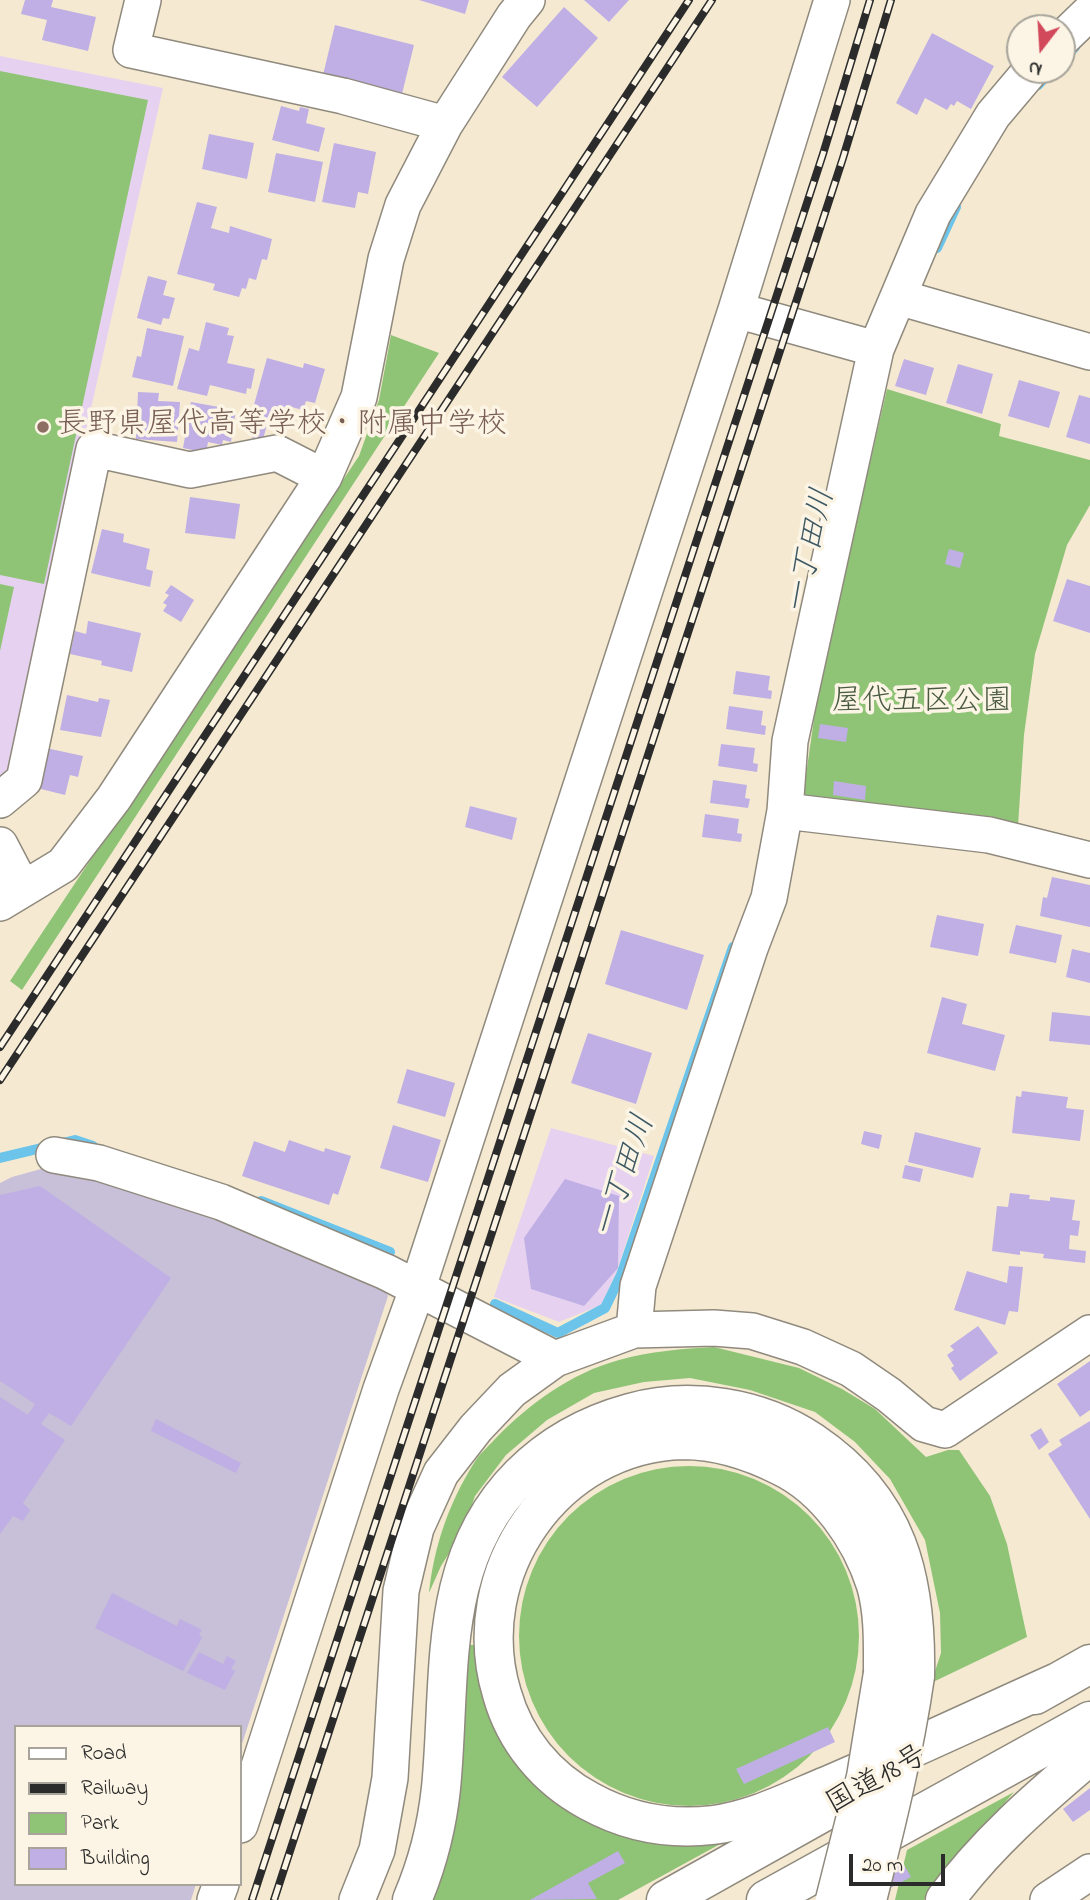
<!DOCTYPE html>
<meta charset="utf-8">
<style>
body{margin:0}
#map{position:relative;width:1090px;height:1900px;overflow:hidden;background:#f5ead1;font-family:"Indie Flower",sans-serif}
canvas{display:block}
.legend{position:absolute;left:14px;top:1725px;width:228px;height:161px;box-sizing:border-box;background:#fcf5e5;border:2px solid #a8a49b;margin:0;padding:9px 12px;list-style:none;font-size:21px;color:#2b2b2b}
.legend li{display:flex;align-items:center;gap:14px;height:35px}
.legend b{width:35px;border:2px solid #a8a49b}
.north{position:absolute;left:1006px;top:14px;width:70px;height:70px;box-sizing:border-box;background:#fcf5e5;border:2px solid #a8a49b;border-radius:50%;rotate:197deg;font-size:19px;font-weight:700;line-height:28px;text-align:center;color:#2b2b2b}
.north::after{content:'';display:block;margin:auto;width:24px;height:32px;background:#d1495b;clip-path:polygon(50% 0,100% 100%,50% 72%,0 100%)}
.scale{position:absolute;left:849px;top:1854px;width:96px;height:32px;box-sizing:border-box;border:4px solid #2b2b2b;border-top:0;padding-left:9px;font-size:21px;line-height:24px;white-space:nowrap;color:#2b2b2b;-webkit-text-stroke:5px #fcf5e5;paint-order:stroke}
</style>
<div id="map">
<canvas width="1090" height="1900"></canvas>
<ul class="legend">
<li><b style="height:9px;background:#fff"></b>Road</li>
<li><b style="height:9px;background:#2b2b2b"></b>Railway</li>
<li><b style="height:19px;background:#8fc477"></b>Park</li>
<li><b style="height:19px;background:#bfafe5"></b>Building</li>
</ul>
<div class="north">N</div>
<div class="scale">20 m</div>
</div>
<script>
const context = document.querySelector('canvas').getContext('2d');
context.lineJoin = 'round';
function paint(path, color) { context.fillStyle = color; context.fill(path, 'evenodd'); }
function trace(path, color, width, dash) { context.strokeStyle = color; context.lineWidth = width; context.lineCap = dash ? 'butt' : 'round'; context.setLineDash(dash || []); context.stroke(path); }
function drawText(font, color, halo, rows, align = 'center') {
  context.font = font + ' "Indie Flower","Klee One",sans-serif'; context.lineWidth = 7; context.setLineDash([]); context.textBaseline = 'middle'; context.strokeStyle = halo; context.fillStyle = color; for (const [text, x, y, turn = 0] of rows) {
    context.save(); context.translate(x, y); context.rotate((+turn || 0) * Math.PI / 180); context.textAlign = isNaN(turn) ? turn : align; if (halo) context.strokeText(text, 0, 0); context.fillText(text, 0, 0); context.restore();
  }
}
const built = new Path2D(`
 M0,56L163,88L11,765L0,777Z
 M551,1128L654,1156L617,1271L601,1305L559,1322L494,1297Z`);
const industrial = new Path2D(`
 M48,1167L177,1200L383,1282L388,1296L240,1750V1727H16V1884H196L191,1900H0V1183L12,1177Z`);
const green = new Path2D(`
 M0,71L148,100L44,584L0,575Z
 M391,335L439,353L22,990L10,981L359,456L379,400Z
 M887,389L1001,424L999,436L1090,460V505L1067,545L1035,654L1024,735L1018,826L806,798L804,789L819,684Z
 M0,584L14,587L0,651Z
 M714,1347L799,1368L842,1389L875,1409L926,1457L948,1450H959L990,1496L1007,1544L1027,1637L931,1683L941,1653L940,1613L925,1540L890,1479L855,1442L815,1412L750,1390L690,1378L644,1382L594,1393L547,1420L506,1455L475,1496L463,1531L441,1566L429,1593C434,1546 449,1503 474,1463C479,1454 488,1447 495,1439C529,1404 571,1373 619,1360C650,1351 682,1349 714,1347Z
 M519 1636a170 170 0 1 1 340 0a170 170 0 1 1-340 0Z
 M467,1645H477L476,1667L492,1712L528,1769L733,1837L618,1900H433L453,1812L464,1731Z
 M1014,1792L931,1889L924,1900H895L907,1850Z`);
const stream = new Path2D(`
 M1062,60L1075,47
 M1038,85L1052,70
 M937,248L956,207
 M0,1158L75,1140L93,1146
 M261,1201L390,1252
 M495,1304L558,1333L605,1308L621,1275L733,947`);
const building = new Path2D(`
 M25,0H53L51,7L96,17L88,51L42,40L47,20L21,14Z
 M419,0H469L465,14Z
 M584,0H629L609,22Z
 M564,7L598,38L537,107L502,77Z
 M335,25L414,45L402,94L323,75Z
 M932,33L994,66L971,109L957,101L954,106L951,104L947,110L925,98L917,115L896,103Z
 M281,106L299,111L300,107L309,109L306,123L325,128L319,152L272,140Z
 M209,134L254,143L247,179L202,169Z
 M334,143L376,152L368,194L358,192L355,208L322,202Z
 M276,153L323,162L315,202L268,192Z
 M197,202L217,207L211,228L229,233L230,226L272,239L267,260L262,259L256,280L249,278L246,289L242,288L239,297L213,290L215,284L177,274Z
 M148,276L167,281L163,295L175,298L169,319L163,318L161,325L137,318Z
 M206,322L229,328L227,335L234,336L227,363L255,369L251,389L247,388L246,394L210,385L207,396L177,389L189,348L199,351Z
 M147,328L184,336L173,386L132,377L137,356L141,357Z
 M267,358L303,368L304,363L325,369L315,403L306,401L303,410L288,406L286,415L271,411L263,439L255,441L247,430Z
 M904,359L934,368L926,395L895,386Z
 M958,364L993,374L982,414L946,403Z
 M1019,380L1060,392L1049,428L1008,416Z
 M138,392L159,393L158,401L180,402L177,442L136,439Z
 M1079,395L1090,398V444L1066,437Z
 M191,402L236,410L231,442L223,440L222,445L208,442L206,453L183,448Z
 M190,497L240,504L235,539L185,533Z
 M102,529L124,534L123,542L150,549L146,569L153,571L150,587L91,573Z
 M949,549L964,553L960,568L945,564Z
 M1067,579L1090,586V633L1053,621Z
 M171,585L194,600L181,622L163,611L167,605L163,603L169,595L165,593Z
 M88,621L141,633L132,672L101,665L102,661L70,654L75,631L86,634Z
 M736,671L770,676L768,690L772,691L771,699L733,694Z
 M67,695L98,702L99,698L110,700L101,737L60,730Z
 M729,706L763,711L761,725L766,726L765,735L726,729Z
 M820,724L848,728L846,742L818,738Z
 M721,744L755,748L753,763L758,764L757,772L718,766Z
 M46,748L83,756L78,777L70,775L65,795L37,788Z
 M713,780L747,785L745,798L750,799L748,808L710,803Z
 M834,781L866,786L865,800L833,795Z
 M470,806L517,818L512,840L465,827Z
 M705,814L739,819L737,833L742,834L741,842L702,837Z
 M1052,877L1090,885V927L1040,916L1043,897L1047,898Z
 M937,915L984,924L978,956L930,947Z
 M1016,925L1062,935L1056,963L1009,953Z
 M621,930L704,955L687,1010L605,984Z
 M1072,949L1090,953V983L1066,977Z
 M942,997L967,1004L962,1024L1005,1035L995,1071L927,1053Z
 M1052,1012L1090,1016V1045L1049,1041Z
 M588,1033L652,1053L636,1104L571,1083Z
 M407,1069L455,1083L445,1117L397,1103Z
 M1022,1091L1068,1097L1066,1108L1084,1110L1080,1141L1012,1133L1016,1096L1021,1097Z
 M393,1125L441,1140L428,1182L380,1168Z
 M864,1131L882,1135L879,1149L861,1144Z
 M915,1132L981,1148L973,1178L908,1162Z
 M289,1140L324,1152L325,1148L351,1156L338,1195L333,1193L329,1205L242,1176L254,1141L285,1152Z
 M905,1165L923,1169L920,1182L902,1178Z
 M565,1179L619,1196L618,1268L584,1306L531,1289L524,1238Z
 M40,1186L171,1278L71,1426L49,1413L41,1424L65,1440L23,1503L30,1510L23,1521L13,1516L0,1534V1397L28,1415L35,1404L0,1381V1195Z
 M1010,1193L1030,1195L1029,1199L1050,1201V1197L1075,1200L1072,1220L1080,1221L1078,1236L1070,1235L1069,1249L1086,1251L1085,1263L1043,1258L1044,1254L1020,1251V1255L992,1251L997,1206L1008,1207Z
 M1009,1266L1023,1267L1018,1312L1009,1311L1005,1325L954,1310L967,1271L1007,1283Z
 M978,1326L998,1353L960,1381L951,1368L954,1366L947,1355L954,1350L950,1346Z
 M1090,1361V1410L1080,1417L1057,1384Z
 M156,1419L241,1463L236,1473L151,1431Z
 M1090,1421V1519L1048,1454L1062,1445L1059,1440Z
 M1041,1428L1049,1442L1039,1450L1030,1435Z
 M112,1593L177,1626L180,1619L202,1630L199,1634L202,1638L183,1671L95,1628Z
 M199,1652L223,1664L227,1656L236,1661L231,1669L235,1671L225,1690L187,1673Z
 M828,1727L835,1742L744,1784L736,1769Z
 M1090,1788V1810L1073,1822L1063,1809Z
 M618,1851L625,1863L588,1883L597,1899L530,1900Z
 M903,1863L911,1877L868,1900H834Z`);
const minor = new Path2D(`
 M143,0L131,50L343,96L445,124
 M1062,39L1090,12
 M898,297L1090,352
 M736,310L876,349
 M0,800L24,780L94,449L190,470L277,453L324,477
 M785,811L989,835L1090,860
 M0,845L23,889
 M0,903L63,865L114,798L324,477L359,397L386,259L403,205L445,124L514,16L527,0
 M54,1155L99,1163L221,1202L386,1272L555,1359
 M634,1330L638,1286L750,948L769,898L785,811L790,741L876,349L933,214L993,115L1031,70
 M240,1825L381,1389L418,1287L736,310L832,0
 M215,1900L221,1884
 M357,1900L377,1850L390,1778L401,1591L416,1528L441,1473L476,1428L512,1390L555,1359L634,1330L714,1328L752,1331L803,1347L851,1369L889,1395L924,1424L945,1430L1090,1333
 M1048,1900L1090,1872`);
const highway = new Path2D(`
 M883,1673C883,1644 884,1613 876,1585C861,1538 827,1488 781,1466C751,1451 717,1440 683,1440C555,1443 465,1573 502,1694C515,1740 546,1778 589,1801C627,1822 670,1830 713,1825C753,1820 792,1800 829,1785C906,1752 982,1716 1058,1682
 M1035,1695L1090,1664
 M412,1900C427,1865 437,1826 441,1788C452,1677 435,1561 521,1475C551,1445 590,1424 630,1413C690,1396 760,1407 812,1442C898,1500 917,1577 915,1676
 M666,1900L841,1802
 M766,1900L1090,1721
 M945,1900C986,1844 1037,1800 1090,1755`);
const rail = new Path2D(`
 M0,1047L689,0
 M0,1080L712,0
 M252,1900L823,154L870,0
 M274,1900L843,158L891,0`);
const highwayBridge = new Path2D(`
 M835,1900L866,1777L883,1673
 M867,1900C886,1825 904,1752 915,1676`);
const markers = [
 [43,427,7,"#8d6e63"]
];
const educationNames = [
 ["長野県屋代高等学校・附属中学校",57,427]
];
const parkNames = [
 ["屋代五区公園",922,704]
];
const streetNames = [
 ["国道18号",878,1782,-29]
];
const waterNames = [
 ["一丁田川",813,552,-77],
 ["一丁田川",627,1177,-71]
];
paint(built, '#e6d2f0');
paint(industrial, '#c8bfd8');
paint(green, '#8fc477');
trace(stream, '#6cc4ea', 10);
paint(building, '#bfafe5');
trace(minor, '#908a7e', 38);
trace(highway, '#908a7e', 41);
trace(minor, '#fff', 35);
trace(highway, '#fff', 38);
trace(rail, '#2b2b2b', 8);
trace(rail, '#fcf5e5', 5, [16]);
trace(highwayBridge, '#908a7e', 41, []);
trace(highwayBridge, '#fff', 38);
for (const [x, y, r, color] of markers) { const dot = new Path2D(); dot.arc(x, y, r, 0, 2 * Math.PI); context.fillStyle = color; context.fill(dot); trace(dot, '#fcf5e5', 2.5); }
drawText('30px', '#785e54', '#fcf5e5', educationNames, 'left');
drawText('30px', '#495942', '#fcf5e5', parkNames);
drawText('30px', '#2b2b2b', '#fcf5e5', streetNames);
drawText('italic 32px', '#3e5964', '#fcf5e5', waterNames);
</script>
